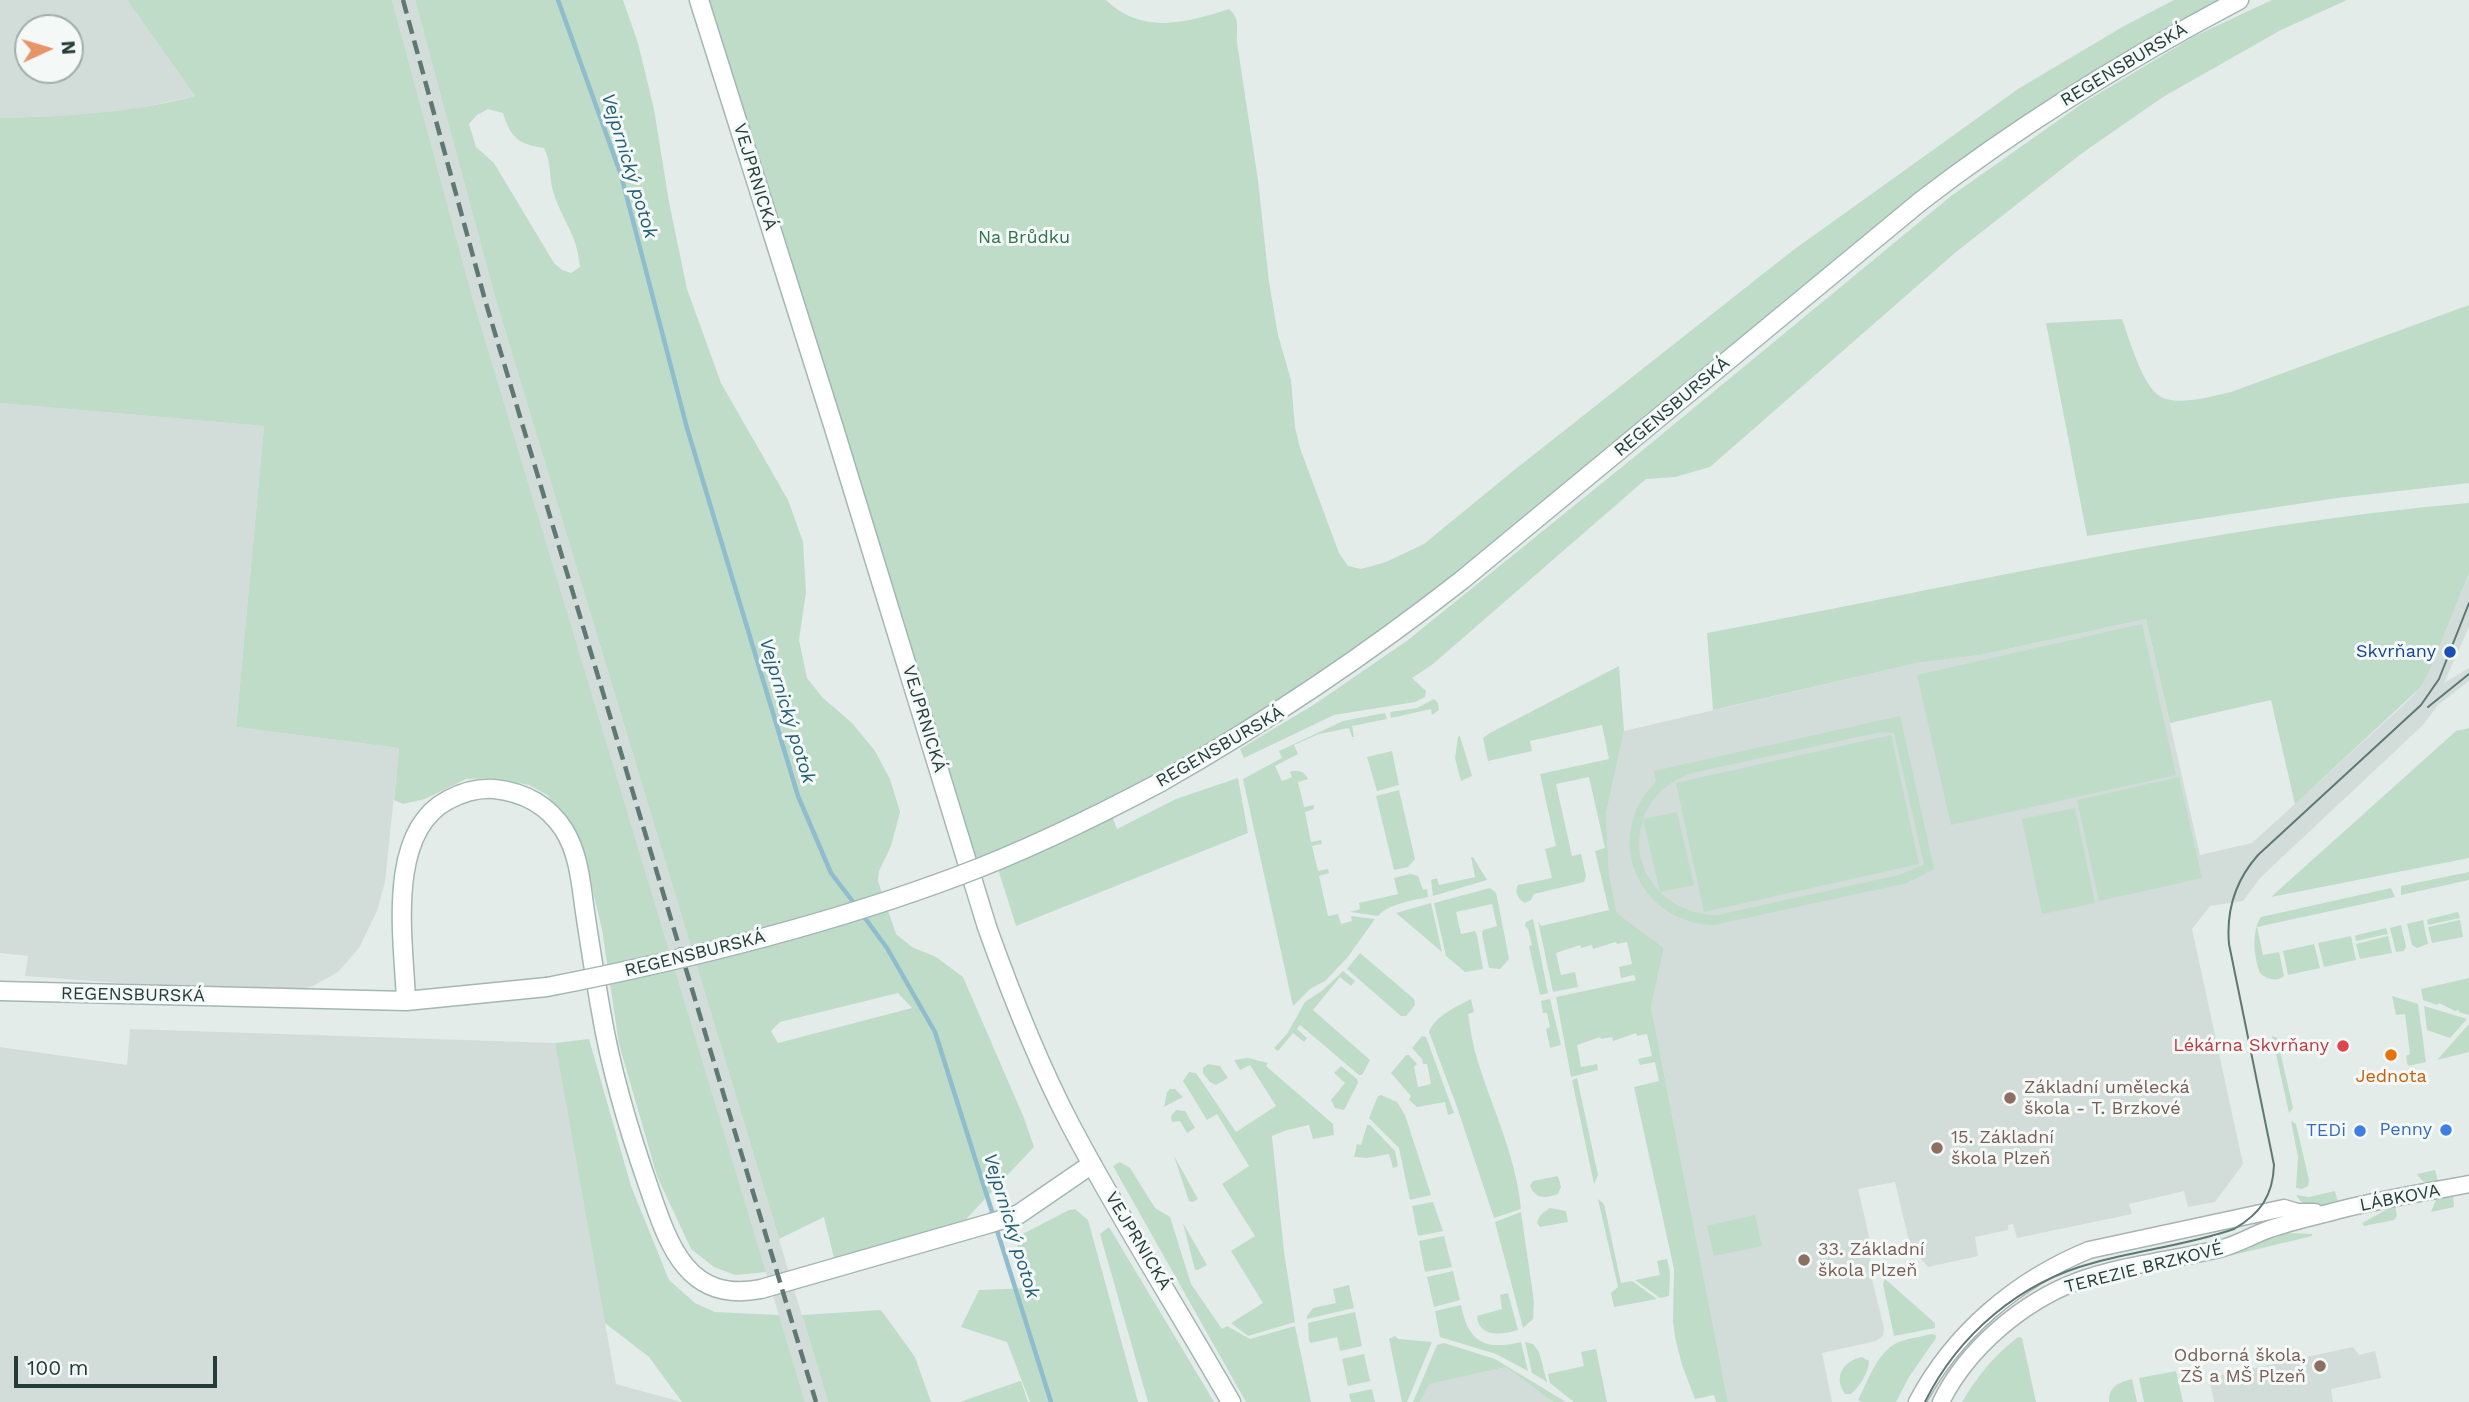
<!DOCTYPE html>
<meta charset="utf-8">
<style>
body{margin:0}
#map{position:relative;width:2469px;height:1402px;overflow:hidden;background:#e4ece9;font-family:"Work Sans",sans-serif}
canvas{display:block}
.north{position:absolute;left:14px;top:14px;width:70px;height:70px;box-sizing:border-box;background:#f4f9f7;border:2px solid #a1adab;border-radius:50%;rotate:86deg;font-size:19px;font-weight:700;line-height:28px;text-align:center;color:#253c39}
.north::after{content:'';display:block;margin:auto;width:24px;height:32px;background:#e79467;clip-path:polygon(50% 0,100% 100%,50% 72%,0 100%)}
.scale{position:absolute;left:14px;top:1356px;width:203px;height:32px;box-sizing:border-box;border:4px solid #253c39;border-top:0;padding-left:9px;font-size:21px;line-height:24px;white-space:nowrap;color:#253c39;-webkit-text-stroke:5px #f4f9f7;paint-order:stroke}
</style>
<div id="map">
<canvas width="2469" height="1402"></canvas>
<div class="north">N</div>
<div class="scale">100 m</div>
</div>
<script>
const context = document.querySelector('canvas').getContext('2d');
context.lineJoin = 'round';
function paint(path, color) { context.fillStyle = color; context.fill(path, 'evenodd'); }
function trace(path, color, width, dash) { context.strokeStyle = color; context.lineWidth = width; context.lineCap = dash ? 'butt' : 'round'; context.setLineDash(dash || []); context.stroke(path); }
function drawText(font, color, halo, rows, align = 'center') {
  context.font = font + ' "Work Sans",sans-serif'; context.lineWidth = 6; context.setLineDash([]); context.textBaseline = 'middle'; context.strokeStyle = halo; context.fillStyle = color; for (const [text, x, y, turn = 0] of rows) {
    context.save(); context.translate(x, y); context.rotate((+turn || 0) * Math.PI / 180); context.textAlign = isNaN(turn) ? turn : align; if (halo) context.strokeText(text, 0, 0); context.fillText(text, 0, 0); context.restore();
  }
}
const built = new Path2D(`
 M0,0H127L195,96L126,111L87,115L0,118ZM28,28H70V70H28Z
 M392,0H415L495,297L828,1402H805L474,303Z
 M0,403L264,426L236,727L399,748L385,882L377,911L359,948L338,972L313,986L283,995L25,976L28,956L0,953Z
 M2469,573V627L2444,683L2469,668V681L2438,705L2423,725L2261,877L2243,901L2210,906L2192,929L2243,1164L2215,1202L2188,1207L2184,1191L2129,1204L2132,1214L2017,1238L2013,1224L2008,1225V1230L1975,1237L1978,1256L1928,1267L1915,1252L1908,1237L1895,1182L1858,1189L1872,1249L1869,1267L1884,1328L1883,1336L1876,1341L1822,1353L1832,1402H1728L1651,1007L1664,948L1617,913L1609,874L1606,814L1624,731L1917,663L1980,655L2146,619L2200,855L2252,843L2411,698L2421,687L2430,670Z
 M130,1029L555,1043L616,1384L682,1402H0V1047L127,1065Z
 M2353,1347L2359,1355L2375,1351L2381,1378L2331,1389L2333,1402H2214L2209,1378Z
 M1506,1367L1553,1402H1420L1430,1384Z`);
const green = new Path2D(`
 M127,0H392L474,303L766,1272L735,1275L714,1267L691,1249L657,1176L619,1044L602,929L581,842L560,810L547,795L529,785L492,778L466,779L425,799L403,804L394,800L399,748L236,727L264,426L0,403V118C70,116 127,114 195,96Z
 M415,0H623L638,43L654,109L669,202L687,289L721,383L788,500L803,542L806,592L799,640L807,678L823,698L852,723L875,751L890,779L900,812L891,846L879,871L878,881L896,934L912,947L936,957L963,977L1024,1118L1034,1147L967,1218L968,1222L834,1258L824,1217L779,1239L495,297ZM488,109L503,113C511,138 518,144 544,148C551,161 549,176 553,191C562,221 577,233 580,267L571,273L562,270L554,263L494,163L476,147L469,124L477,115ZM898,993L912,1008L778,1043L771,1031L780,1022Z
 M699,0H1106C1142,35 1185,23 1229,9C1241,19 1236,30 1237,43L1258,180L1269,282L1278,335L1291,380L1295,427L1300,448L1339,553L1348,566L1361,569L1386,562L1424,544L1513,471L1792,251L2018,89L2124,26L2174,0H2226L2143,42L2050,99L1976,149L1814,278L1470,562L1373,637L1326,673L1207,748L1107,803L1117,829L1176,799L1238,778L1248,833L1016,926L993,853L968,863Z
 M2272,0H2347L2281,30L2163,97L2081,154L1956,252L1710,467L1675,477L1646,479L1433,664L1412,678L1426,691L1425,697L1415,702L1334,715L1244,758L1240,749L1315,704L1408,640L1638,454L1951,196L2083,103L2195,36Z
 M2469,305V483L2337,498L2087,536L2046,323L2122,319C2129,338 2143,388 2161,397C2178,406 2213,396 2231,392Z
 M2469,503V573L2430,670L2421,687L2295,804L2271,700L2170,723L2146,619L1980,655L1917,663L1713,710L1707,633C1960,586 2212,525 2469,503Z
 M2142,624L2176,775L1951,825L1917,675Z
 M1619,666L1624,731L1606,814L1609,874L1617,913L1664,948L1651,1007L1728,1402H1716L1714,1395L1695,1399L1682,1365L1675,1337L1673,1322L1674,1269L1634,1087L1659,1081L1655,1062L1640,1065L1638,1059L1652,1056L1647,1034L1637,1036L1636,1033L1613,1041L1612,1037L1601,1039L1600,1037L1577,1045L1581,1067L1597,1064L1598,1070L1571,1077L1556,997L1636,980L1634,975L1621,978L1619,967L1632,964L1627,942L1617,944L1616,942L1593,949L1592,945L1581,948L1580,945L1556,953L1561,975L1575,972L1578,987L1553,992L1538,921L1541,926L1609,910L1595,851L1605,848L1589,777L1556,784L1572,856L1581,854L1586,876L1584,882L1534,894L1531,900L1525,903C1518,900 1514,891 1518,885L1552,878L1545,849L1556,846L1540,774L1609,759L1602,725L1530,741L1532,751L1488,761L1483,738L1490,733Z
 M1434,699L1438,703L1439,710L1432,715L1431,709L1391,718L1390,712L1417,708Z
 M1385,713L1387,719L1352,726L1354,737H1352L1349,728L1319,734L1294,745L1298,754L1275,766L1282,781L1292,777L1290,772C1297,769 1305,771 1308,779L1298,782L1304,807L1314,805V809L1305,812L1311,842L1321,840L1322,844L1312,846L1318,871L1328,869L1329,873L1319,876L1328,916L1338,914L1341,924L1352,921L1351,916L1375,919L1347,958L1325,981L1310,989L1293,1006L1243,779L1282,758L1279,751L1343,721Z
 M1900,716L1934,869L1907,883L1714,925C1638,923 1601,836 1656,782L1654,771ZM1881,732L1894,733L1924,864L1921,866L1899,875L1718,915C1668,916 1626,871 1643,820L1660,892L1694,885L1677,812L1643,819C1652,795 1671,779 1696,772Z
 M2469,728V858L2271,897L2456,731Z
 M1891,735L1919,864L1704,912L1676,783Z
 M1460,736L1472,776L1461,781L1455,758L1458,737Z
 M1392,751L1399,785L1377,791L1367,757Z
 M2179,777L2202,878L2099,901L2077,800Z
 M1399,790L1415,859L1408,867L1394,870L1376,796Z
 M2075,808L2095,903L2042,914L2022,819Z
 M1471,857H1473L1487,880L1433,896L1431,880L1437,878L1439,885L1475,877Z
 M2469,872V880L2401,895V886Z
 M1410,874L1418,876L1423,890L1427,889L1428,897C1412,901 1390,903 1378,916L1350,912L1360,909L1359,903L1398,894L1394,878Z
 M1490,888L1496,893L1498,902L1509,959L1500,969L1489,968L1482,934L1483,930L1497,926L1492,904L1456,912L1461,934L1475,931L1477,935L1483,969L1465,972L1446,956L1434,903Z
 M2391,888L2395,897L2257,927L2263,955L2279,952L2284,976C2277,982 2267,980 2260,973C2254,957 2251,932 2261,917Z
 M1431,903L1442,952L1396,913Z
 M2458,912L2460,918L2428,925L2427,920L2429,919Z
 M1533,919L1548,993L1540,995L1529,946L1532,945L1528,929L1525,926L1526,922Z
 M2423,920L2428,944L2417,948L2412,945L2407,924Z
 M2460,920L2463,937L2432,943L2428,927Z
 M2401,925L2406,946L2404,951L2396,952L2390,928Z
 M2386,928L2388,934L2356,941L2355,936L2357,935Z
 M2351,936L2356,960L2324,967L2318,943Z
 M2388,936L2392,953L2360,959L2356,944Z
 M2314,944L2320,968L2288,975L2283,951Z
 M1360,953L1414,999L1415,1005L1406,1016H1401L1347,969Z
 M1343,971L1355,981L1351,986L1340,977L1313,1010L1370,1060L1362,1075H1359L1300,1025L1297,1029L1307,1038L1304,1042L1293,1033L1278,1051L1274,1048L1287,1034L1305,1002L1323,990Z
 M2469,978V1015L2459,1012V1010L2455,1011L2439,1003L2437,1005L2423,1000L2421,989Z
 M2392,996L2418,1004L2426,1062L2408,1066L2406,1056L2410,1054L2405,1014L2396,1015Z
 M1471,999L1474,1012L1468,1014C1470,1027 1472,1040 1475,1052C1490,1104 1516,1154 1521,1209L1494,1218L1457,1107L1429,1032C1435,1016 1456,1007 1471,999Z
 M1550,999L1561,1045L1550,1048L1546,1029L1550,1027L1547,1013H1543L1541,1001Z
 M2424,1006L2467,1019L2450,1038L2427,1030Z
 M2469,1024V1052L2437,1060Z
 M1422,1036L1426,1037L1454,1113L1448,1115L1445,1102L1417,1107L1409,1100L1411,1096L1391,1073L1406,1055H1409L1417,1064L1414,1067L1418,1087L1431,1084L1427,1064H1423L1422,1059L1412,1048Z
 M2272,1036L2277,1038L2293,1108L2289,1113Z
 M589,1039L631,1186L669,1280L695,1303L715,1312L779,1315L805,1402H682L649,1357L605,1323L555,1043Z
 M1248,1058L1268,1063L1266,1066L1333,1124L1334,1135L1313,1139L1309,1125L1287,1130L1272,1136L1284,1252L1295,1322L1248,1336L1231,1323L1263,1303L1231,1251L1255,1236L1222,1184L1249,1166L1217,1114L1207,1120L1183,1081L1189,1072L1196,1073L1236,1132L1276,1106L1250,1065L1240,1070L1234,1060Z
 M1208,1064L1220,1066L1228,1078L1216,1085L1210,1082L1203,1073V1068Z
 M1341,1066L1357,1079L1358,1083L1344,1110L1335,1108L1331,1100L1345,1083L1334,1073Z
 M1577,1078L1598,1175L1594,1184L1572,1080Z
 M1170,1089H1175L1183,1097L1164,1107L1167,1092Z
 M1381,1095L1397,1102L1405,1115L1431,1195L1410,1200L1399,1148L1369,1118L1378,1096Z
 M1176,1110L1185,1111L1195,1128L1187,1133L1180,1121L1172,1122L1171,1116Z
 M2291,1121L2296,1124L2309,1180L2308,1186L2302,1189L2296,1188L2298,1157Z
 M1367,1125H1370L1395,1151L1398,1166L1393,1168L1389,1154L1367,1158L1354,1157L1357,1144L1361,1145Z
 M1174,1156L1198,1199L1193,1202L1189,1201Z
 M1120,1162L1130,1168L1155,1208L1170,1217L1191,1284L1222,1329L1227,1326L1250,1339L1295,1326L1311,1402H1246L1113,1166Z
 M2435,1170L2438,1181C2427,1184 2423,1184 2417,1174Z
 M1558,1176L1561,1187L1558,1194C1545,1198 1536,1200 1530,1186L1533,1181Z
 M2335,1191L2338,1203L2317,1208L2304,1205L2296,1195L2309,1197Z
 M2453,1193L2454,1207L2431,1212L2436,1200Z
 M1598,1199L1604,1204L1621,1283L1632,1281L1657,1299L1614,1307L1611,1293L1618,1287Z
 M1433,1202L1443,1231L1418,1236L1412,1206Z
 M2395,1205L2397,1216L2394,1220L2364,1226L2362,1223Z
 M1550,1208L1566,1211L1568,1222L1540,1227L1537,1223C1539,1215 1544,1212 1550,1208Z
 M1075,1209L1088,1220L1138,1402H1030L1007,1342L961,1327L979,1290L1031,1288L1015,1238L1069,1210Z
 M1521,1212L1534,1302L1533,1319L1523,1328L1495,1222Z
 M1755,1215L1762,1246L1714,1256L1707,1226Z
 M1183,1223L1207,1265L1198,1270H1195Z
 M1109,1227L1207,1390L1214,1402H1148L1100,1234Z
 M2287,1233L2312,1234V1236L2229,1256L2227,1254L2269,1236Z
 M1444,1236L1452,1267L1425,1272L1419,1241Z
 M1667,1259L1670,1273L1669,1296L1660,1298L1635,1280L1660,1275L1657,1261Z
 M1453,1271L1460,1300L1434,1307L1427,1277Z
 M1885,1279L1935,1323V1328L1894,1336L1883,1284Z
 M1349,1285L1354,1308L1307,1319V1316L1313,1308L1336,1303L1333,1289Z
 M1508,1293L1518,1330C1502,1335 1479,1338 1477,1316L1502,1309L1500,1295Z
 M1461,1305C1468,1342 1485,1351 1521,1342L1528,1371L1496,1354L1440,1337L1435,1311Z
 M881,1310L915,1357L931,1402H828L802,1315Z
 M1355,1312L1362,1346L1340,1351L1337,1337L1311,1343L1309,1341L1308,1323Z
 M1931,1334L1936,1335V1338L1909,1377L1896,1402H1862L1858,1400C1868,1381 1878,1350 1899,1342C1909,1338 1921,1337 1931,1334Z
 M1395,1336L1398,1339L1432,1342L1407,1402H1402L1389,1339Z
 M2018,1337L2022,1338L2036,1402H1962C1977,1376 1995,1355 2018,1337Z
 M1525,1342L1533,1344L1539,1352L1547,1382L1532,1373Z
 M1444,1343L1495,1359L1566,1402H1553L1506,1367L1430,1384L1420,1402H1413L1437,1345Z
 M1596,1349L1607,1402H1574L1550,1383L1548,1374L1584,1366L1581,1352Z
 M1364,1354L1370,1381L1348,1386L1342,1359Z
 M1862,1357L1869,1361C1869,1371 1860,1387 1851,1394H1845C1833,1377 1843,1361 1862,1357Z
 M2176,1371L2183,1402H2144L2139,1378Z
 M2132,1379L2137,1402H2109C2109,1386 2118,1383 2132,1379Z
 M1021,1381L1028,1402H960L1020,1381Z
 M1372,1389L1375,1402H1351L1349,1394Z`);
const stream = new Path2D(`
 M558,0L621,175L687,428L798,796L831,873L857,907
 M862,914L887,948L935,1032L994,1218
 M996,1227L1051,1402`);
const tertiary = new Path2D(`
 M1917,1402C1954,1332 2016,1280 2089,1250L2284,1208L2297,1212H2315
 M1941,1402C1967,1349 2022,1302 2078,1281C2124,1264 2175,1260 2223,1248C2240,1243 2251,1236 2267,1230C2287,1223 2308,1218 2328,1213C2374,1200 2422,1193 2469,1184`);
const secondary = new Path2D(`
 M699,0L834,428L987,927C1011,994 1037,1061 1070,1124C1120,1219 1178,1309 1231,1402
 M1161,782C1268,721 1365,656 1462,580L1921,201C2021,124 2127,59 2239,0
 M0,991L406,1001L547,987
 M406,1001C404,942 385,833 448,800C461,793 478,788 494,789C523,792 548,805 564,830C579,854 581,884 585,912C590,945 595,978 601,1011C611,1071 628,1128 648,1185C668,1243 686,1304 761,1289L991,1223L1019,1214L1092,1164`);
const tram = new Path2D(`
 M2428,707L2469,674
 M1925,1402C1958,1335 2020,1282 2093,1263C2139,1250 2188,1245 2234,1229C2260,1214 2273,1196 2274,1165L2229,944C2226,910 2235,881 2258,855L2421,705L2439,679L2469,603`);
const rail = new Path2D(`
 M403,0L485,300L816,1402`);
const secondaryBridge = new Path2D(`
 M547,987C686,960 825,926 958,876C1028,850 1095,817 1161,782`);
const markers = [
 [2450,652,7,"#1a4fb4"],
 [2343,1046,7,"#e0444e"],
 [2391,1055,7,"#e8710a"],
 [2010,1098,7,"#8d6e63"],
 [2446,1130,7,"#3f7fe0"],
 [2360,1131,7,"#3f7fe0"],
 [1937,1148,7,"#8d6e63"],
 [1804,1260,7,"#8d6e63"],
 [2320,1366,7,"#8d6e63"]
];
const streetNames = [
 ["REGENSBURSKÁ",2124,65,-31],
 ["VEJPRNICKÁ",755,177,73],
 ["REGENSBURSKÁ",1672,407,-40],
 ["VEJPRNICKÁ",924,719,73],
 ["REGENSBURSKÁ",1220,747,-30],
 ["REGENSBURSKÁ",695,954,-14],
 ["REGENSBURSKÁ",133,995,1],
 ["LÁBKOVA",2400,1198,-11],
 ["VEJPRNICKÁ",1138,1241,59],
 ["TEREZIE BRZKOVÉ",2144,1268,-14]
];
const parkNames = [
 ["Na Brůdku",1024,238]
];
const transitNames = [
 ["Skvrňany",2436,652]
];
const healthNames = [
 ["Lékárna Skvrňany",2329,1046]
];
const foodNames = [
 ["Jednota",2391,1077]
];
const educationNames = [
 ["Základní umělecká",2024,1088],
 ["škola - T. Brzkové",2024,1109],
 ["15. Základní",1951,1138],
 ["škola Plzeň",1951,1159],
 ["33. Základní",1818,1250],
 ["škola Plzeň",1818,1271],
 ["Odborná škola,",2306,1356,"right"],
 ["ZŠ a MŠ Plzeň",2306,1377,"right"]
];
const shopNames = [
 ["Penny",2432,1130],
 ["TEDi",2346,1131]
];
const waterNames = [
 ["Vejprnický potok",629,166,73],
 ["Vejprnický potok",787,711,73],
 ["Vejprnický potok",1011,1226,73]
];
paint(built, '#d2dcd8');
paint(green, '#bfdcc9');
trace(stream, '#90bdcd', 4.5);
trace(tertiary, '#a7b4b1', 19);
trace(secondary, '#a3b7b2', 21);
trace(tertiary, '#fff', 16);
trace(secondary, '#fff', 18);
trace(tram, '#5f7874', 2);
trace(rail, '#5f7874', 4.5, [14, 7]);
trace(secondaryBridge, '#a3b7b2', 21, []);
trace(secondaryBridge, '#fff', 18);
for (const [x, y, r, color] of markers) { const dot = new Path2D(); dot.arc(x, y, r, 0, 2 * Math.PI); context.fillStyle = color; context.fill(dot); trace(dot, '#f4f9f7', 2.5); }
drawText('18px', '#253c39', '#f4f9f7', streetNames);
drawText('18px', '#327050', '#f4f9f7', parkNames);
drawText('18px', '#164399', '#f4f9f7', transitNames, 'right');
drawText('18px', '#be3a42', '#f4f9f7', healthNames, 'right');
drawText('18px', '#c56008', '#f4f9f7', foodNames);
drawText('18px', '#785e54', '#f4f9f7', educationNames, 'left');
drawText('18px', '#366cbe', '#f4f9f7', shopNames, 'right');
drawText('italic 19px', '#235e74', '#f4f9f7', waterNames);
</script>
